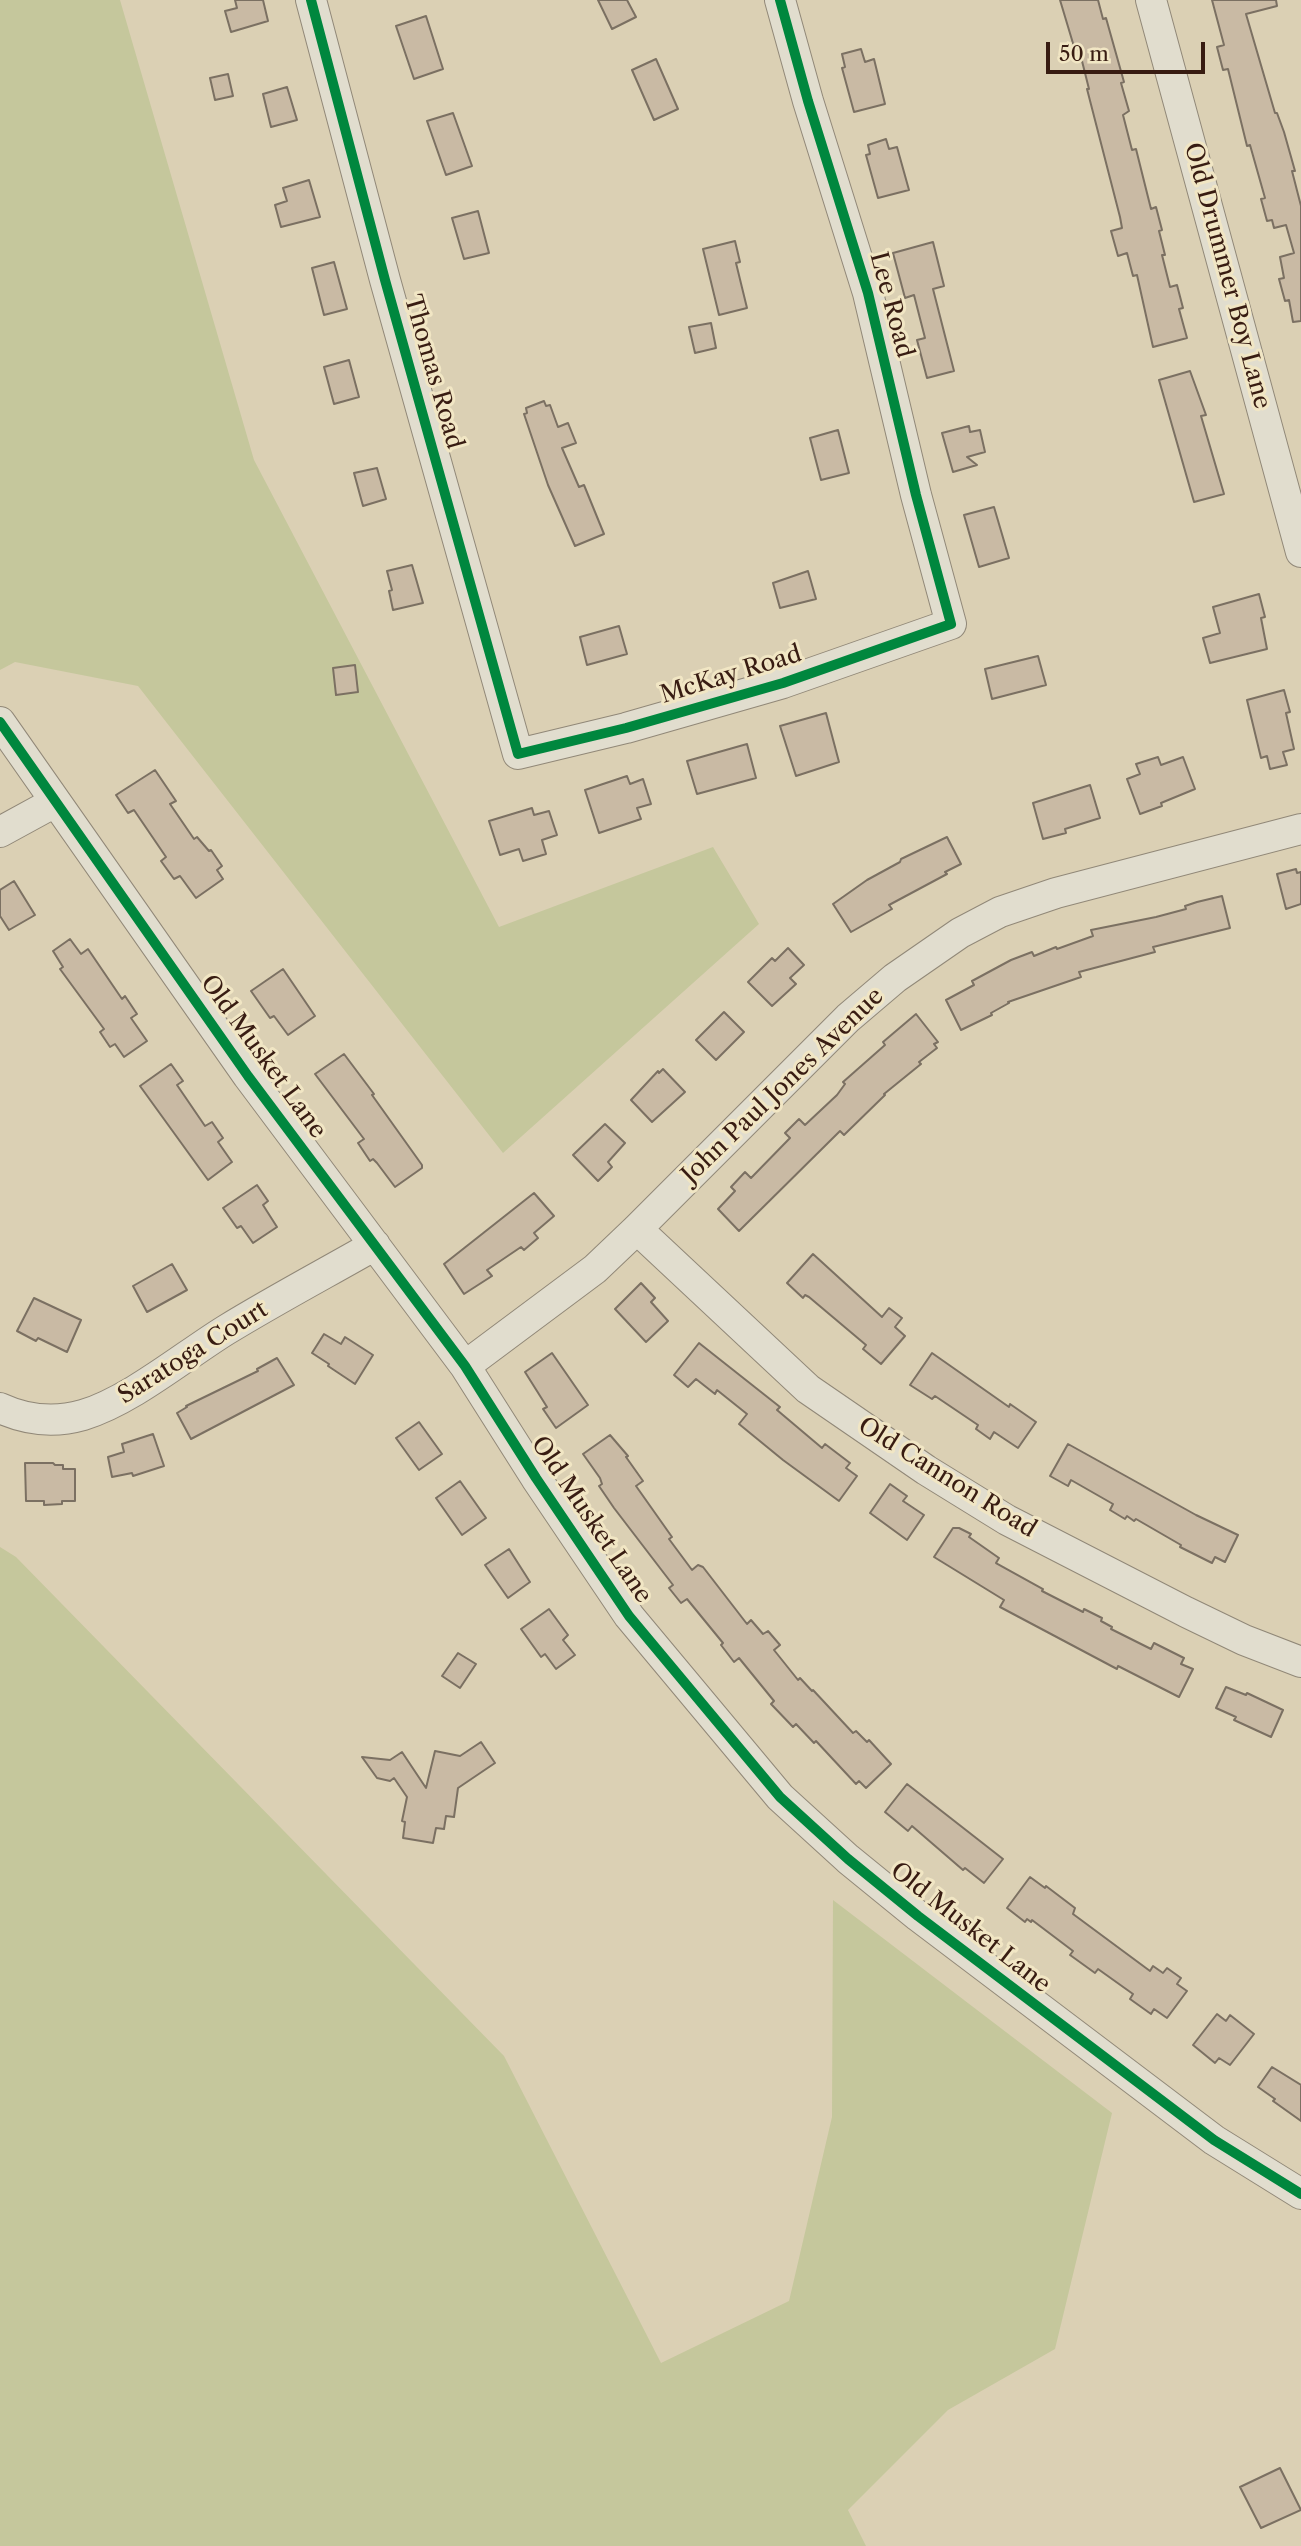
<!DOCTYPE html>
<style>
body{margin:0}
#map{position:relative;width:1301px;height:2546px;overflow:hidden;background:#dbd0b4;font-family:"Libre Caslon Text",serif}
canvas{display:block}
.scale{position:absolute;left:1046px;top:42px;width:159px;height:32px;box-sizing:border-box;border:4px solid #381c12;border-top:0;padding-left:9px;font-size:21px;line-height:24px;white-space:nowrap;color:#381c12;-webkit-text-stroke:5px #f1e6c4;paint-order:stroke}
</style>
<div id="map">
<canvas width="1301" height="2546"></canvas>
<div class="scale">50 m</div>
</div>
<script>
const context = document.querySelector('canvas').getContext('2d');
context.lineJoin = 'round';
function paint(path, color) { context.fillStyle = color; context.fill(path, 'evenodd'); }
function trace(path, color, width, dash) { context.strokeStyle = color; context.lineWidth = width; context.lineCap = dash ? 'butt' : 'round'; context.setLineDash(dash || []); context.stroke(path); }
function drawText(font, color, halo, rows, align = 'center') {
  context.font = font + ' "Libre Caslon Text",serif'; context.lineWidth = 6; context.setLineDash([]); context.textBaseline = 'middle'; context.strokeStyle = halo; context.fillStyle = color; for (const [text, x, y, turn = 0] of rows) {
    context.save(); context.translate(x, y); context.rotate((+turn || 0) * Math.PI / 180); context.textAlign = isNaN(turn) ? turn : align; if (halo) context.strokeText(text, 0, 0); context.fillText(text, 0, 0); context.restore();
  }
}
const green = new Path2D(`
 M0,0H120L254,460L499,927L713,847L759,924L503,1153L138,686L15,662L0,670Z
 M0,1547L16,1557L504,2056L661,2363L789,2301L832,2117L833,1900L1112,2113L1055,2349L948,2410L848,2510L866,2546H0Z`);
const building = new Path2D(`
 M235,0H263L268,21L231,32L225,11L237,8Z
 M598,0H627L636,17L612,29Z
 M1060,0H1098L1103,19L1106,18L1124,82L1121,83L1129,111L1123,115L1132,150L1136,149L1151,209L1156,207L1162,230L1159,231L1165,255H1162L1170,287L1177,285L1183,308L1179,309L1187,338L1153,347L1137,275L1133,276L1127,253L1118,256L1111,231L1122,228L1120,217L1087,89H1089L1079,49L1075,50Z
 M1212,0H1276L1277,6L1246,14L1275,113H1277L1284,132L1295,171H1292L1301,206V321L1293,322L1289,300L1285,301L1279,279L1284,278L1280,257L1294,253L1286,225L1274,228L1272,220L1267,221L1261,199L1265,198L1250,145L1247,146L1228,69L1223,70L1217,47L1224,45Z
 M426,16L443,69L414,79L396,26Z
 M861,49L865,62L874,59L885,104L854,112L842,68L845,67L842,54Z
 M656,59L678,109L654,120L632,70Z
 M228,74L233,96L215,100L210,78Z
 M287,87L297,120L271,127L263,94Z
 M453,113L472,166L446,175L427,121Z
 M886,139L889,149L897,147L909,190L878,198L866,155L870,154L868,145Z
 M309,180L320,217L281,227L275,205L287,201L283,188Z
 M478,211L489,253L464,259L452,218Z
 M735,241L740,262L736,263L747,308L719,315L703,249Z
 M933,242L944,286L933,289L954,371L927,378L917,340L925,338L914,295L905,298L893,253Z
 M334,262L347,309L324,315L312,268Z
 M711,323L716,348L695,353L689,327Z
 M349,360L359,397L334,404L324,367Z
 M1190,371L1206,415L1201,416L1224,494L1194,502L1159,380Z
 M544,401L546,406L550,405L558,427L568,423L576,443L562,448L579,487L584,485L604,534L575,546L548,485L524,414L527,413L526,408Z
 M969,426L970,432L980,430L985,452L967,457L977,465L953,472L942,433Z
 M838,430L849,473L821,480L810,438Z
 M377,468L386,499L363,506L354,473Z
 M994,507L1009,558L979,567L964,515Z
 M412,565L423,603L393,610L389,591L392,590L387,571Z
 M808,571L816,599L780,608L773,583Z
 M1259,594L1265,617L1261,618L1267,649L1210,663L1203,638L1220,633L1213,607Z
 M619,626L627,654L587,665L580,637Z
 M1038,656L1046,685L992,699L985,669Z
 M355,665L358,692L336,695L333,668Z
 M1284,690L1290,712L1286,713L1294,749L1283,752L1287,765L1270,769L1267,756L1261,758L1247,700Z
 M826,713L839,762L796,776L780,726Z
 M747,744L756,778L697,794L687,761Z
 M1158,757L1161,765L1183,757L1195,789L1161,803L1162,806L1140,814L1127,779L1140,774L1136,764Z
 M155,770L176,801L170,804L194,839L197,837L209,851L211,850L222,866L217,870L223,879L196,898L180,876L174,879L161,861L166,857L134,810L128,813L116,795Z
 M627,776L630,784L643,779L651,804L637,808L641,819L599,833L585,790Z
 M1090,785L1100,818L1065,829L1066,833L1043,839L1033,803Z
 M532,808L534,815L549,811L557,835L542,840L546,854L523,861L519,849L500,855L489,821Z
 M947,837L961,864L945,872L947,874L889,905L892,909L851,932L833,904L867,880L900,862L901,859Z
 M1296,869L1297,873L1301,872V904L1286,909L1277,874Z
 M14,881L35,915L9,930L0,916V890Z
 M1222,896L1230,928L1153,947L1155,952L1079,972L1081,977L1008,1002L1009,1003L991,1013L992,1015L961,1030L946,1000L974,985L972,981L1011,960L1032,952L1034,956L1056,947L1057,949L1093,936L1091,930L1156,917L1186,909L1185,906L1197,902Z
 M70,939L81,954L88,949L122,999L125,996L137,1014L131,1018L147,1041L124,1057L115,1044L110,1047L100,1032L104,1029L60,969L63,967L53,951Z
 M788,948L804,965L790,978L796,984L772,1006L748,982L772,958L775,961Z
 M283,969L315,1016L288,1035L274,1016L270,1018L251,991Z
 M724,1012L744,1032L716,1060L696,1040Z
 M916,1014L938,1042L934,1044L937,1048L919,1062L921,1064L884,1094L885,1095L844,1135L840,1131L739,1231L718,1209L735,1191L731,1187L745,1172L751,1178L790,1138L785,1133L799,1119L805,1125L837,1095L845,1084L843,1082L885,1045L883,1042Z
 M344,1054L374,1094L372,1095L422,1165V1168L395,1187L377,1163L373,1159L370,1161L358,1143L364,1139L315,1074Z
 M171,1064L183,1081L177,1085L205,1126L212,1122L223,1138L218,1142L232,1162L208,1180L140,1086Z
 M663,1069L685,1092L652,1122L631,1100L658,1071L659,1073Z
 M605,1124L625,1143L608,1162L612,1167L598,1181L573,1155Z
 M257,1185L268,1201L263,1205L277,1227L253,1243L241,1226L237,1228L223,1208Z
 M534,1193L554,1216L534,1233L538,1238L524,1250L521,1247L487,1270L492,1276L464,1294L444,1264Z
 M813,1254L882,1317L889,1308L902,1318L895,1327L905,1336L881,1364L863,1349L866,1345L809,1297L805,1295L803,1298L787,1283Z
 M172,1264L187,1290L147,1312L133,1286Z
 M641,1283L655,1298L651,1302L668,1321L646,1342L615,1309Z
 M34,1298L81,1320L67,1352L38,1338L36,1341L17,1331Z
 M324,1334L341,1344L345,1337L373,1355L355,1384L328,1366L329,1364L312,1353Z
 M699,1343L780,1407L777,1410L822,1448L825,1444L850,1463L846,1468L857,1476L839,1501L783,1460L739,1424L747,1414L717,1390L715,1394L696,1379L688,1387L674,1375Z
 M552,1353L588,1405L556,1428L543,1409L547,1407L525,1372Z
 M932,1353L1009,1407L1010,1404L1036,1422L1018,1448L994,1432L990,1439L976,1429L978,1425L935,1396L932,1399L910,1385Z
 M277,1358L294,1385L191,1439L177,1413L187,1407L186,1406L258,1371L257,1369Z
 M419,1422L442,1454L419,1470L396,1438Z
 M153,1434L164,1466L133,1476L132,1473L112,1477L108,1457L124,1452L122,1444Z
 M610,1435L628,1456L626,1457L643,1481L636,1486L672,1537L669,1539L692,1570L698,1565L703,1567L747,1624L751,1620L763,1634L768,1631L780,1645L774,1650L798,1680L800,1678L812,1691L813,1690L853,1733L856,1731L867,1742L869,1740L891,1764L866,1788L859,1781L856,1784L816,1741L814,1743L796,1724L793,1727L771,1704L774,1701L739,1658L734,1662L721,1645L723,1643L687,1599L681,1603L669,1588L673,1585L614,1508L599,1486L602,1484L600,1478L583,1454Z
 M1068,1444L1196,1515L1238,1535L1225,1562L1215,1557L1212,1563L1180,1547L1181,1545L1136,1519L1134,1521L1127,1516L1125,1519L1110,1510L1113,1504L1071,1480L1068,1486L1050,1476Z
 M25,1463H53L55,1465H63V1469H75V1501H62V1504L44,1505V1501H26Z
 M460,1481L486,1518L462,1535L436,1498Z
 M890,1484L907,1496L903,1501L924,1515L907,1540L870,1513Z
 M953,1528H959L971,1534L969,1537L999,1558L996,1563L1043,1589L1042,1591L1083,1612L1084,1609L1102,1618L1101,1621L1112,1627L1111,1629L1151,1649L1154,1643L1184,1658L1181,1664L1193,1669L1179,1697L1118,1666L1117,1669L1000,1607L1004,1600L934,1557Z
 M509,1549L530,1582L508,1598L485,1565Z
 M549,1609L568,1635L563,1640L575,1655L556,1669L545,1654L541,1657L521,1629Z
 M458,1653L476,1664L460,1688L442,1676Z
 M1226,1687L1246,1695L1247,1693L1283,1710L1271,1737L1234,1720L1236,1717L1216,1708Z
 M481,1742L495,1763L458,1788L454,1817L446,1816L444,1829L436,1828L433,1843L403,1838L405,1822L402,1821L407,1797L394,1778L390,1781L377,1778L362,1757L390,1760L402,1752L426,1788L435,1751L460,1756Z
 M907,1784L1003,1859L984,1883L965,1868L963,1870L912,1826L908,1831L885,1812Z
 M1030,1877L1045,1888L1046,1886L1075,1908L1073,1914L1150,1971L1153,1966L1163,1973L1167,1968L1181,1978L1177,1984L1187,1991L1167,2018L1154,2009L1151,2014L1130,1999L1133,1994L1098,1969L1095,1973L1070,1955L1073,1951L1032,1920L1031,1922L1027,1919L1025,1922L1007,1908Z
 M1217,2014L1226,2021L1230,2015L1254,2034L1230,2065L1219,2058L1215,2063L1193,2045Z
 M1272,2067L1301,2085V2121L1273,2101L1275,2099L1258,2087Z
 M1280,2468L1301,2510L1261,2528L1240,2487Z`);
const minor = new Path2D(`
 M311,0L385,280L518,754L626,728L783,683L951,624L916,495L868,293L808,101L780,0
 M1151,0L1301,552
 M0,722L248,1076L465,1366L536,1478L629,1616L780,1797L848,1859L918,1916L1214,2140L1301,2194
 M0,832L55,802
 M637,1229L808,1389L926,1470L1007,1520L1186,1612L1244,1640L1301,1662
 M465,1366L595,1269L637,1229L848,1018L895,978L960,933L1000,912L1056,893L1301,829
 M0,1408C26,1420 55,1423 83,1415C130,1401 184,1356 226,1330C275,1300 326,1273 375,1245`);
const cycleway = new Path2D(`
 M311,0L385,280L518,754L626,728L783,683L951,624L916,495L868,293L808,101L780,0
 M0,722L248,1076L465,1366L536,1478L629,1616L780,1797L848,1859L918,1916L1214,2140L1301,2194`);
const streetNames = [
 ["Old Drummer Boy Lane",1227,276,75],
 ["Lee Road",891,305,75],
 ["Thomas Road",433,372,74],
 ["McKay Road",731,675,-17],
 ["Old Musket Lane",263,1057,54],
 ["John Paul Jones Avenue",783,1086,-44],
 ["Saratoga Court",193,1353,-32],
 ["Old Cannon Road",947,1478,32],
 ["Old Musket Lane",591,1520,56],
 ["Old Musket Lane",970,1928,38]
];
paint(green, '#c5c79c');
paint(building, '#c9baa4');
trace(building, '#7b7062', 2);
trace(minor, '#918878', 32);
trace(minor, '#e1ddce', 30);
trace(cycleway, '#00873e', 10);
drawText('24px', '#381c12', '#f1e6c4', streetNames);
</script>
